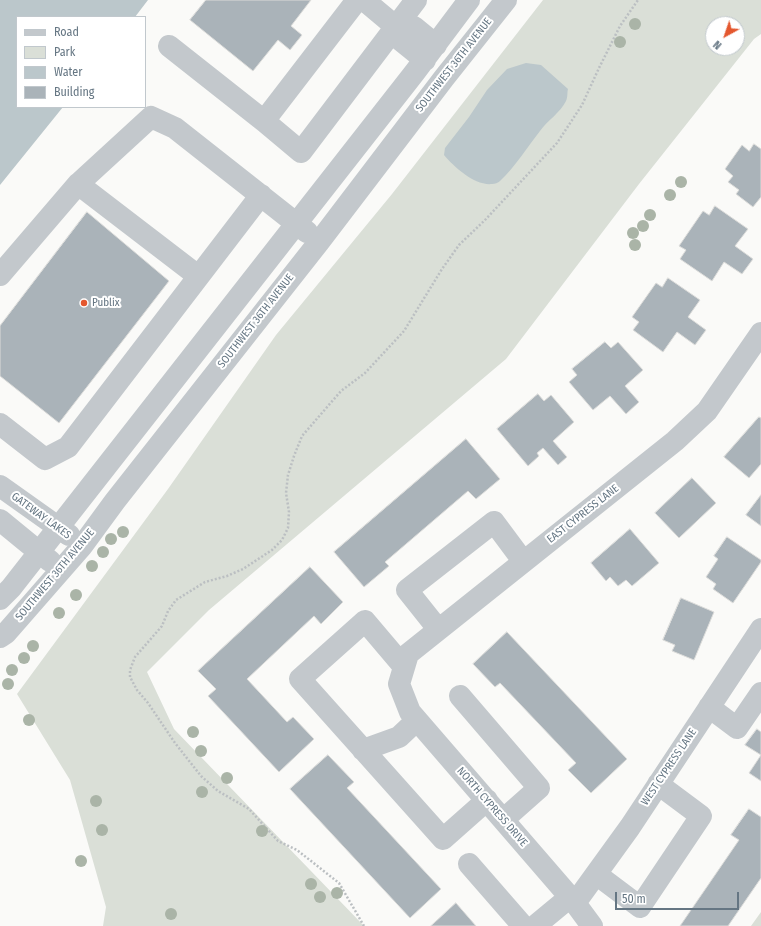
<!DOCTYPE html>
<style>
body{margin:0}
#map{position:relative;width:761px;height:926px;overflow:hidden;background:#fafaf8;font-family:"Fira Sans Condensed",sans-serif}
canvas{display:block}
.legend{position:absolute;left:16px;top:16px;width:130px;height:92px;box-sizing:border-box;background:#fff;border:1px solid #c1c8cd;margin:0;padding:5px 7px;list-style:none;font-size:12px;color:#657683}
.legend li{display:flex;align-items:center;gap:8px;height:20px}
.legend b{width:20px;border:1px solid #c1c8cd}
.north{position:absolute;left:705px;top:16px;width:40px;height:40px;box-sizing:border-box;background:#fff;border:1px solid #c1c8cd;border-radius:50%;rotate:220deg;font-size:11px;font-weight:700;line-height:16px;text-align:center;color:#657683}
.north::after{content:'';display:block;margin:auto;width:14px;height:18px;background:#e4572e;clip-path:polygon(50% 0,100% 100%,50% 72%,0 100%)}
.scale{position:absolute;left:615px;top:892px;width:124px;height:18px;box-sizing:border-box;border:2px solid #657683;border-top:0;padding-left:5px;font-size:12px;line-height:14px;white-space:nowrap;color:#657683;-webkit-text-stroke:3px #fff;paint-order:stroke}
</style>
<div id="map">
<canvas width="761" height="926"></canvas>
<ul class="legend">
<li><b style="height:5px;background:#c3c8cc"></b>Road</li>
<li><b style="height:11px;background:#dadfd7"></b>Park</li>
<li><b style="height:11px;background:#bbc7cb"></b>Water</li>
<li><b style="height:11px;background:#aab3b9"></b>Building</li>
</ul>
<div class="north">N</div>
<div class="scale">50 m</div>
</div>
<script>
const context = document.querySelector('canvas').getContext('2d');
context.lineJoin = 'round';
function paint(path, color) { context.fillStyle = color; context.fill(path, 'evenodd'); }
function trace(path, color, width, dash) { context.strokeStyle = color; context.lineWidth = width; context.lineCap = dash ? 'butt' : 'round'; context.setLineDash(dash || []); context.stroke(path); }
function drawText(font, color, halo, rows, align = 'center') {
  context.font = font + ' "Fira Sans Condensed",sans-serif'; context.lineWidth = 4; context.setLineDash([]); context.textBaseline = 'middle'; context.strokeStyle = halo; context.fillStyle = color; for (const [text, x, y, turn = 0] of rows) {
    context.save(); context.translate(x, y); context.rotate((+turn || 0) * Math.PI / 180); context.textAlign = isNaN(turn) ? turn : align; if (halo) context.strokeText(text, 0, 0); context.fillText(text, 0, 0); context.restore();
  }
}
const green = new Path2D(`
 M543,0H761V34L754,39L639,184L506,359L209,610L147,672L174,729L364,926H103L106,907L70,780L17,694L168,489L276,335L392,194ZM713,24H737V48H713Z
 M761,912V926H751Z`);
const water = new Path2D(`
 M0,0H148L135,17H17V107H63L0,185Z
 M526,63L541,65L568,89C567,92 568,97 566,101C560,113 548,120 540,131C528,146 515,167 500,181C498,183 495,184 492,184C475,186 454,167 444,155L445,148L469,117L487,90L507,69Z`);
const building = new Path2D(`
 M206,0H311L291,26L302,35L290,50L278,40L253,71L190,20Z
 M754,144L761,149V197L753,207L736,194L739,190L728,182L733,176L725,169L742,145L749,151Z
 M715,206L748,229L735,246L753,259L742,274L724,262L712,281L680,259L686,250L679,246L703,211L709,215Z
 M87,212L169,281L59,423L0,376V326Z
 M668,278L700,300L688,317L706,330L695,345L677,332L663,352L633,330L639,322L632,317L656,283L662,287Z
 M605,342L611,348L618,342L643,370L625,386L639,402L626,414L610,396L593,410L569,382L577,375L572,369Z
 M538,394L544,401L551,395L574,422L553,441L567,457L558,465L543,448L537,453L539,456L528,466L497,429Z
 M759,417L761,418V464L749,478L724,457Z
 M466,439L500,479L476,499L468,491L385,562L389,566L364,587L334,552Z
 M692,478L716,503L679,538L655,513Z
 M761,495V526L746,515Z
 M630,529L659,563L632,586L626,580L618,586L610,577L606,581L591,563Z
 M727,537L761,560V562L733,603L713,589L716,584L706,577L718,559L714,556Z
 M310,567L343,602L321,624L314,616L247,679L287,722L293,717L314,739L279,772L208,696L216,689L198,671Z
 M681,598L714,612L694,660L672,651L675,645L663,640Z
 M507,632L627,759L591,793L568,770L576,763L500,683L495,687L473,664Z
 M757,729L761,732V781L749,773L761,755L745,745Z
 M328,755L354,782L347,788L441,889L410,918L290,789Z
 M749,809L761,817V878L728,926H680L739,840L731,835Z
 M456,903L476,926H431Z`);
const path = new Path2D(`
 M364,926L339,883L297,850L278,841L249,809L218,791L201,776L175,743L148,703L137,690L130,677V670L135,657L162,626L168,611L176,600L205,582L227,576L243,569L272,550L282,540L288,528L289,512L286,493L288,475L294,456L302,436L341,391L365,373L404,331L442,269L459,245L485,220L557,143L582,105L599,68L620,26L638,0`);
const minor = new Path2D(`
 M364,0L395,26L399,39L425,60
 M395,26L414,27L436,45
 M169,46L264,121L357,0
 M264,121L301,152L416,0
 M78,184L198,276
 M0,275L78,184L151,117L175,128L307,232
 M0,424L45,459L68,447L261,195
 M0,486L69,535
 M0,520L50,561
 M0,599L11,588L415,72L469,0
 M438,629L407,590L494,522L523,561
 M0,637L6,633L82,546L115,501L319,242L444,78L506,0
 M404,667L365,621L300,679L443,839L487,800
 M460,696L539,788L504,819
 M709,707L737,728L761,693
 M363,750L399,737L417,720
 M469,864L523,926
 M596,874L640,907L701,816L658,784
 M575,903L630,827L761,629
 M535,926L570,897
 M592,926L575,903L410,712L399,684L408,654L675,441L707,411L761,333`);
const trees = [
 [635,24],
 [620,42],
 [681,182],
 [670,195],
 [650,215],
 [643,226],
 [633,233],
 [635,245],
 [123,532],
 [111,539],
 [103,552],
 [92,566],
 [76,595],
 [59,613],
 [33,646],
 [24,658],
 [12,670],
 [8,684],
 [29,720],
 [193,732],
 [201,751],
 [227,778],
 [202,792],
 [96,801],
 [102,830],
 [262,831],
 [81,861],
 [311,884],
 [337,893],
 [320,897],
 [171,914]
];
const markers = [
 [84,303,4,"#e4572e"]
];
const streetNames = [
 ["SOUTHWEST 36TH AVENUE",454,65,-52],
 ["SOUTHWEST 36TH AVENUE",256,321,-52],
 ["EAST CYPRESS LANE",583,514,-38],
 ["GATEWAY LAKES",41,516,36],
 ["SOUTHWEST 36TH AVENUE",55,575,-50],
 ["WEST CYPRESS LANE",669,767,-56],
 ["NORTH CYPRESS DRIVE",492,807,49]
];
const poiNames = [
 ["Publix",92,303]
];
paint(green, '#dadfd7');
paint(water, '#bbc7cb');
paint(building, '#aab3b9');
trace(building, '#dcdcda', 1);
trace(path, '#bbbfc2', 2.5, [2, 2]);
trace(minor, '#c3c8cc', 22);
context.fillStyle = '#aab4a7';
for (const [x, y] of trees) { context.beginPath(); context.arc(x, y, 6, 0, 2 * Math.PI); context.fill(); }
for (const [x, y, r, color] of markers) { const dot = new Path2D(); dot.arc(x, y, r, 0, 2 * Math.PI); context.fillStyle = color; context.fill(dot); trace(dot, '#fff', 1.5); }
drawText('11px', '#657683', '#fff', streetNames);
drawText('11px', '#657683', '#fff', poiNames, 'left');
</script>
